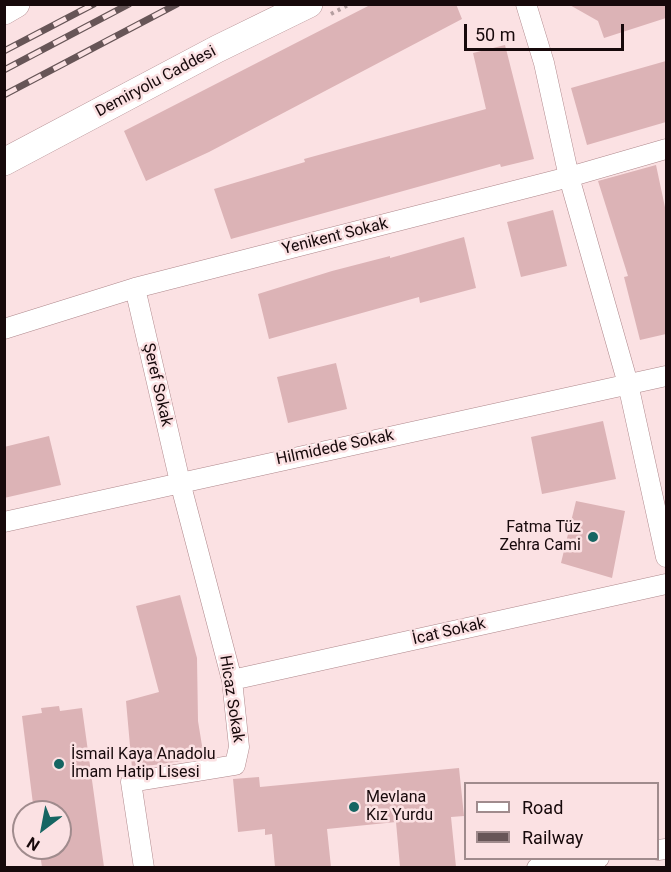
<!DOCTYPE html>
<meta charset="utf-8">
<style>
body{margin:0}
#map{position:relative;width:671px;height:872px;overflow:hidden;background:#fbe1e3;font-family:Roboto,sans-serif}
canvas{display:block}
.frame{position:absolute;inset:0;border:6px solid #17090b;pointer-events:none}
.legend{position:absolute;left:464px;top:782px;width:195px;height:78px;box-sizing:border-box;background:#fbe1e3;border:2px solid #a08b8d;margin:0;padding:8px 10px;list-style:none;font-size:18px;color:#17090b}
.legend li{display:flex;align-items:center;gap:12px;height:30px}
.legend b{width:30px;border:2px solid #a08b8d}
.north{position:absolute;left:12px;top:800px;width:60px;height:60px;box-sizing:border-box;background:#fbe1e3;border:2px solid #a08b8d;border-radius:50%;rotate:212deg;font-size:16px;font-weight:700;line-height:24px;text-align:center;color:#17090b}
.north::after{content:'';display:block;margin:auto;width:21px;height:27px;background:#166562;clip-path:polygon(50% 0,100% 100%,50% 72%,0 100%)}
.scale{position:absolute;left:464px;top:24px;width:160px;height:27px;box-sizing:border-box;border:3px solid #17090b;border-top:0;padding-left:8px;font-size:18px;line-height:21px;white-space:nowrap;color:#17090b;-webkit-text-stroke:4px #fbe1e3;paint-order:stroke}
</style>
<div id="map">
<canvas width="671" height="872"></canvas>
<div class="frame"></div>
<ul class="legend">
<li><b style="height:8px;background:#fff"></b>Road</li>
<li><b style="height:8px;background:#675557"></b>Railway</li>
</ul>
<div class="north">N</div>
<div class="scale">50 m</div>
</div>
<script>
const context = document.querySelector('canvas').getContext('2d');
context.lineJoin = 'round';
function paint(path, color) { context.fillStyle = color; context.fill(path, 'evenodd'); }
function trace(path, color, width, dash) { context.strokeStyle = color; context.lineWidth = width; context.lineCap = dash ? 'butt' : 'round'; context.setLineDash(dash || []); context.stroke(path); }
function drawText(font, color, halo, rows, align = 'center') {
  context.font = font + ' Roboto,sans-serif'; context.lineWidth = 5; context.setLineDash([]); context.textBaseline = 'middle'; context.strokeStyle = halo; context.fillStyle = color; for (const [text, x, y, turn = 0] of rows) {
    context.save(); context.translate(x, y); context.rotate((+turn || 0) * Math.PI / 180); context.textAlign = isNaN(turn) ? turn : align; if (halo) context.strokeText(text, 0, 0); context.fillText(text, 0, 0); context.restore();
  }
}
const building = new Path2D(`
 M372,4H456L462,19L209,152L146,181L124,131Z
 M568,4H666V18L604,38L598,21Z
 M505,45L534,159L501,167L500,164L231,239L214,189L305,162L304,159L486,109L473,53Z
 M666,61V122L587,145L571,88Z
 M656,165L666,212V334L640,340L624,277L628,276L598,181Z
 M553,210L567,266L521,277L507,222Z
 M464,237L476,288L420,303L419,297L269,339L258,294L332,271L390,256V258Z
 M336,363L347,409L288,423L277,377Z
 M603,421L616,479L542,494L531,437Z
 M49,436L61,485L4,498V447Z
 M576,501L625,511L612,578L561,563Z
 M180,595L197,658L198,721L204,758L132,768L126,701L159,692L136,606Z
 M59,706L60,711L82,708L104,867H42L39,848H60V812H34L22,716L42,713L41,708Z
 M459,768L464,816L451,817L456,867H400L396,822L327,829L331,867H275L272,834L265,835V829L238,832L233,779L259,777L260,787Z`);
const path = new Path2D(`
 M331,14L350,4`);
const street = new Path2D(`
 M526,4L544,63L569,177L628,384L666,557
 M135,288L180,482L232,680L239,747L235,765L131,782L144,868
 M4,329L135,288L569,177L666,149
 M4,522L666,376
 M232,680L666,584
 M658,850L666,849
 M537,868L599,858`);
const secondary = new Path2D(`
 M4,11L16,4
 M4,162L217,49L309,4`);
const rail = new Path2D(`
 M4,51L94,4
 M4,70L129,4
 M4,95L177,4`);
const markers = [
 [593,537,6,"#166562"],
 [59,764,6,"#166562"],
 [354,807,6,"#166562"]
];
const streetNames = [
 ["Demiryolu Caddesi",156,82,-28],
 ["Yenikent Sokak",335,237,-14],
 ["Şeref Sokak",157,385,77],
 ["Hilmidede Sokak",335,448,-12],
 ["İcat Sokak",449,632,-13],
 ["Hicaz Sokak",231,699,81]
];
const poiNames = [
 ["Fatma Tüz",581,528,"right"],
 ["Zehra Cami",581,546,"right"],
 ["İsmail Kaya Anadolu",71,755],
 ["İmam Hatip Lisesi",71,773],
 ["Mevlana",366,798],
 ["Kız Yurdu",366,816]
];
paint(building, '#dcb3b6');
trace(street, '#af888c', 21);
trace(secondary, '#af888c', 28);
trace(path, '#b49ea0', 4, [3, 4.5]);
trace(street, '#fff', 20);
trace(secondary, '#fff', 27);
trace(rail, '#675557', 7);
trace(rail, '#fbe1e3', 4.5, [14]);
for (const [x, y, r, color] of markers) { const dot = new Path2D(); dot.arc(x, y, r, 0, 2 * Math.PI); context.fillStyle = color; context.fill(dot); trace(dot, '#fbe1e3', 2); }
drawText('16px', '#17090b', '#fbe1e3', streetNames);
drawText('16px', '#17090b', '#fbe1e3', poiNames, 'left');
</script>
